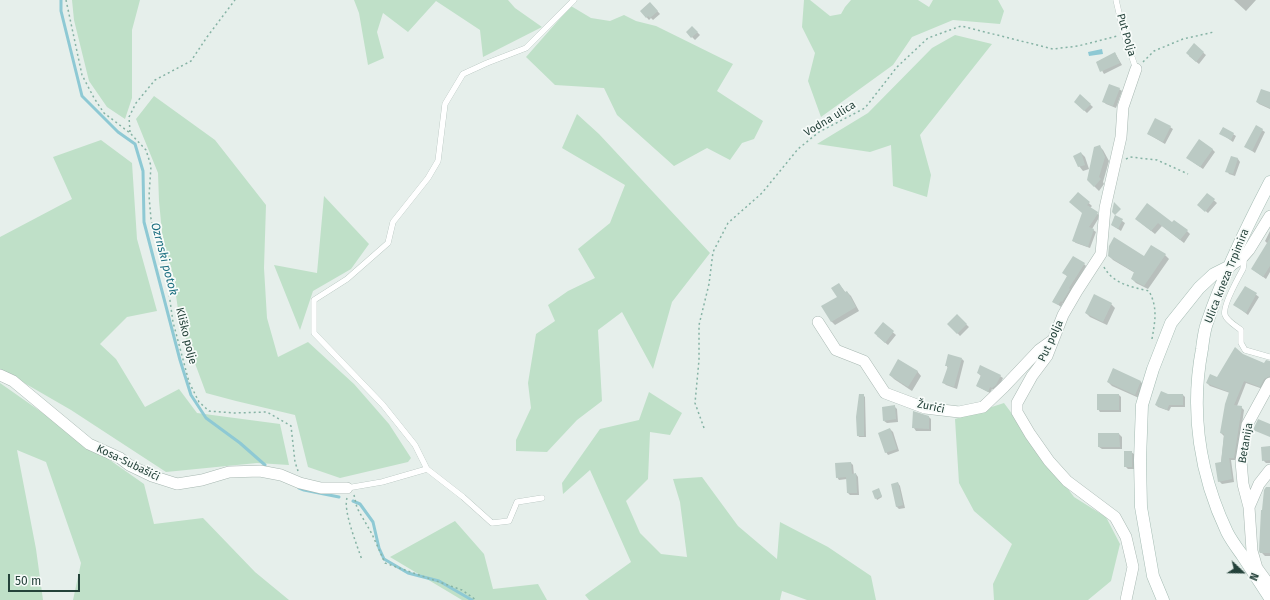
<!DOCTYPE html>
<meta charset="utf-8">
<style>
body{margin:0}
#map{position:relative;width:1270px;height:600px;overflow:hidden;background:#e6efeb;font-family:"Fira Sans",sans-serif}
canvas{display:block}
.north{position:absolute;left:1222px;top:552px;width:40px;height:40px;-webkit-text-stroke:3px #f7fbf9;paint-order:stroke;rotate:112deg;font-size:11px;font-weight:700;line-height:16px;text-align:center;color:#24423a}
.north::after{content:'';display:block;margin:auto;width:14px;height:18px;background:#24423a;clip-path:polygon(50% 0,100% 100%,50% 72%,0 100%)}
.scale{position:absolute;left:8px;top:574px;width:72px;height:18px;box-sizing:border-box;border:2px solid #24423a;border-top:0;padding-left:5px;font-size:12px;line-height:14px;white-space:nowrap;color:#24423a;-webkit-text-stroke:3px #f7fbf9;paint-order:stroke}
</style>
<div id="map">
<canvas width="1270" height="600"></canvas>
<div class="north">N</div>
<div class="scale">50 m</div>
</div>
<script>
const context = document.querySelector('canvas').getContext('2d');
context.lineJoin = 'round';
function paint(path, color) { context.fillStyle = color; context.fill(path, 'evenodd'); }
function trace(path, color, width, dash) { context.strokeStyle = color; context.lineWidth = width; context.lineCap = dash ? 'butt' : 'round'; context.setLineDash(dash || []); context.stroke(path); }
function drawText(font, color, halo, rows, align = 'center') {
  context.font = font + ' "Fira Sans",sans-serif'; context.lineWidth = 3.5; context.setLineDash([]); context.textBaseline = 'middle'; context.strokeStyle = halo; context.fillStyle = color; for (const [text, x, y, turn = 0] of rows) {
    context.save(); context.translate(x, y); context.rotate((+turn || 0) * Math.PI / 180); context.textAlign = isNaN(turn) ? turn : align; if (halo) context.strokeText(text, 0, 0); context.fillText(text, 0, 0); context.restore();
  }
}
const green = new Path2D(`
 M72,0H140L132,30V98L125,119L107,107L89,81L74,20Z
 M354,0H508L515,8L542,27L483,57L480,30L436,1L408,32L383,13L377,32L384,58L368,65L359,13Z
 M804,0H810L830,16L841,14L845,7L851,0H918L929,7L933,0H998L1004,11L1000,24L953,20L912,37L893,65L821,117L808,81L815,53L802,27Z
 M571,6L591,18L610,21L624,15L636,21L656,26L733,64L717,91L763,121L754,139L742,143L730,160L707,148L674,166L617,115L604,88L555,85L526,57Z
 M955,35L992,44L920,135L931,175L927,197L893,186L891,145L870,152L817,144L868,113L932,48Z
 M154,96L215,140L266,205L264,268L267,318L278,357L308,342L354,384L389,424L411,458L408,462L340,478L308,467L295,415L236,401L206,393L180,323L173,275L163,243L159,201L158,173L136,119Z
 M577,114L599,134L710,253L672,302L653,369L622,312L598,330L602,401L577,420L547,452L516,451V440L531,408L528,383L536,334L555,321L548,305L568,291L595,278L578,249L610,223L625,185L562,148Z
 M101,140L132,163L137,239L157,311L127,317L100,344L116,359L145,407L179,389L197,413L280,424L289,465L257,463L166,472L71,410L0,369V237L72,199L53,157Z
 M324,196L369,244L351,269L313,291L300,330L274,265L317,273Z
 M0,383L144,484L154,524L203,518L255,572L289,600H73L81,563L46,462L17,450L36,549L43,600H0Z
 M649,392L682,413L670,435L650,432L648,479L626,501L640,533L661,554L687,557L680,502L673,479L702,477L738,526L777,559L780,522L828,547L871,576L876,600H807L782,591L780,600H589L585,595L631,562L590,470L563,494L562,483L600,429L639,420Z
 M1004,403L1074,497L1106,517L1120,544L1111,581L1088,600H994L993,584L1012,544L974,511L959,483L955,419Z
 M455,521L484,554L493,589L538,584L547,600H462L390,557Z`);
const water = new Path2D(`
 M1102,49L1103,54L1089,56L1088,52Z`);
const shadow = new Path2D(`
 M1234,0H1256L1246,11Z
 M650,3L660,14L653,20L651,18L649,20L641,11Z
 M692,27L700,35L695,40L687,32Z
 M1194,45L1206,55L1199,64L1189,56Z
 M1115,53L1122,65L1104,74L1097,62Z
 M1119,89L1122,91L1116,108L1106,104L1104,102Z
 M1270,93V109L1259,104L1257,102Z
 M1080,96L1093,107L1087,113L1075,102Z
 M1170,127L1173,129L1165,144L1148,134Z
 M1223,128L1236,136L1233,142L1220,133Z
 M1262,130L1265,132L1255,153L1246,147Z
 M1099,146L1103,150L1109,161L1103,182L1104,184L1099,191L1088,180Z
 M1212,149L1215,152L1203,169L1190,160Z
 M1081,153L1085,157L1089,169L1083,171L1079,166Z
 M1232,157L1238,159L1240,162L1235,176L1229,174L1227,171Z
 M1078,193L1092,206L1090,208L1100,216L1092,229L1096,232L1090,248L1076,243L1073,241L1083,213Z
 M1207,194L1217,203L1208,213L1201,207Z
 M1115,216L1125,223L1121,231L1112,225Z
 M1136,219L1172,223L1187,231L1190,234L1184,243L1162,226L1155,234Z
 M1270,231V272L1266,279L1252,269L1268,244L1265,241Z
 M1165,255L1169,259L1148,289L1136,283L1132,279L1135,273L1113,260L1109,256L1144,257Z
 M1084,264L1086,266L1065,304L1063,303L1061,307L1053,301L1068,277L1064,273Z
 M839,284L846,293L847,292L851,296L859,311L835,325L831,321L838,297Z
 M1246,287L1259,297L1248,315L1235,305Z
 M1111,304L1115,308L1107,325L1090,317L1086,313Z
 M957,316L969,327L960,336L949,324Z
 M883,324L896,335L888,345L877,336Z
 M1243,355L1265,364L1270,362V379L1263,389L1246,383L1237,406L1241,407L1244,410L1237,460H1231L1234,482L1222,484L1219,481L1224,436L1221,433L1230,393L1210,386L1207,383L1217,379Z
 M962,359L964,361L957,389L946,385L943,382L948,368L946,365Z
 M1113,369L1141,382L1145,386L1139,398L1112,386L1108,382Z
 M917,371L921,376L912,391L894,379L890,375Z
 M978,373L1000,376L1003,378L999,387L995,390L992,389L990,393L977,386L981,376Z
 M863,395L865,397L866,437H859L858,435Z
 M1119,395L1121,397V412H1100L1098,409Z
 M1168,395H1183L1185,397V407H1171L1169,411L1158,407L1156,405Z
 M894,406L897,409L898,422L887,423L884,421Z
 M928,416L931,419V431H916L914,428Z
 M890,429L893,432L899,451L888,455L886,452Z
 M1099,434H1119L1122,437V449H1102L1099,447Z
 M1270,447V463H1266L1263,460Z
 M1131,452L1134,454V469H1128L1125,466Z
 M851,463L853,465L854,475L856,474L858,477L859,495H850L848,493L847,479L839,480L837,477Z
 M898,483L900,486L905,508L899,509L896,506Z
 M879,490L882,497L877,500L873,492Z
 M1270,495V556H1265L1261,552Z`);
const stream = new Path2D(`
 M61,0V11L82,96L118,132L135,144L143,171L144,222L180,360L191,395L206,418L240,443L265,465
 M299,488L304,490L339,497
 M353,501L360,504L373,522L379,548L384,559L408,573L439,581L472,600`);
const building = new Path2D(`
 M650,2L658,11L650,18L648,16L646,18L640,11Z
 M692,26L698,32L691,38L686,32Z
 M1194,43L1204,52L1196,62L1186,53Z
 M1115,52L1120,63L1100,72L1096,62Z
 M1109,84L1120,88L1113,106L1102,102Z
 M1261,89L1270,92V108L1256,102Z
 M1080,94L1091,104L1084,111L1074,102Z
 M1155,118L1171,126L1163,142L1147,134Z
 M1256,125L1263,129L1252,151L1244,147Z
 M1223,127L1234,133L1231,140L1219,134Z
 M1199,139L1213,149L1200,167L1186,158Z
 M1100,145L1105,157L1099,177L1101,179L1094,187L1087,180L1094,147Z
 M1081,152L1085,165L1078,167L1073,156Z
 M1231,156L1238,158L1233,174L1225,172Z
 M1078,192L1090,202L1087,205L1098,212L1097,215L1089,227L1094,229L1088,247L1072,241L1082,213L1069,202Z
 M1207,193L1215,199L1205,212L1197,205Z
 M1114,202L1121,209L1115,215L1112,212Z
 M1147,203L1172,222L1174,220L1188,230L1180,240L1158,223L1151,231L1135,219Z
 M1115,215L1123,219L1118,229L1111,225Z
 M1114,237L1144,256L1151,245L1166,254L1144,286L1131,279L1134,272L1108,256L1109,246Z
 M1270,238V266L1263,277L1251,269Z
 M1073,256L1085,263L1069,288L1070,289L1062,302L1061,301L1058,305L1052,302L1067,276L1062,273Z
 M839,283L845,292L847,291L856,307L831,322L821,306L837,297L831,288Z
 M1245,286L1257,293L1246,313L1233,305Z
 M1094,294L1112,303L1103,322L1085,313Z
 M957,314L967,324L957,334L947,324Z
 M883,322L894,331L885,343L874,333Z
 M1235,347L1243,354L1264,363L1266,360L1270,361V376L1264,379L1260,387L1244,381L1234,405L1242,406L1234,458H1229L1232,479L1218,482L1215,463L1221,462L1224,434L1220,433L1225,404L1229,392L1206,383L1210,374L1217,377Z
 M948,354L962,358L954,387L942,383L948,366H945Z
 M898,359L918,371L908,387L889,375Z
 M980,365L1001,375L996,385L992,388L990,387L988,392L976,386L981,375L977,373Z
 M1113,368L1141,381L1135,395L1107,382Z
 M1161,391L1168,394H1183V405H1169L1167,410L1155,405Z
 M859,394H864V436H857L856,417Z
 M1097,394H1119V410H1097Z
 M895,405L896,419L883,421L882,407Z
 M913,411L929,416V429L912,428Z
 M1258,419L1270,424V437L1253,430Z
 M890,428L897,449L885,453L878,433Z
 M1098,433H1119L1120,447H1098Z
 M1270,446V460L1262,461L1261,447Z
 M1124,451H1132V467H1124Z
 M851,462L852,474L856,473L857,493H847L846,477L836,478L835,463Z
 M898,482L903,505L896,507L891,484Z
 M1266,487H1270V553H1260L1259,551L1261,510H1262L1264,490Z
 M879,488L882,496L875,499L872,491Z`);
const path = new Path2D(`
 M66,0L82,75L94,98L104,113L130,133L146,150L151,166L149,196L151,219L166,272L173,322L189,382L199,402L209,411L234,413L267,412L291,426L295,462L298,471
 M1143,62L1154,51L1183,39L1214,32
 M130,132L129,117L136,103L155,80L191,61L207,37L235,0
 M1126,159L1130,157L1157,160L1188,174
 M1104,267C1113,284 1132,287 1149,291C1158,308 1155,321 1152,339
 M704,428L695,403L699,360V325L709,284L713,252L728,223L762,193L798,149L819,132L865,108L897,67L928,38L961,26L1053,49L1078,46L1117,36
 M354,495L357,508L372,534L385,563L462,590L476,600
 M347,498C343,511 357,545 362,560`);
const lane = new Path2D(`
 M1116,0L1124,34L1136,69
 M1242,258L1244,262L1243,269C1238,278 1222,307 1225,315C1227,321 1236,326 1241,330V343L1245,350L1270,357
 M347,488L382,482L427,469
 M542,498L517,502L509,521L492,523L463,497L427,469L415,445L383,405L314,333V300L347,279L388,243L393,222L428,178L438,161L445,104L463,74L487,63L526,48L574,0`);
const street = new Path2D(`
 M1230,266L1242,258L1249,250L1270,216
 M818,322L836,350L864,361L885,393L925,408L959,412L983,407L1004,387L1039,350L1053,340
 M0,375L13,381L89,444L120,458L129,465L152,476L177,484L202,480L229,472L260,471L281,475L300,483L321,488H347
 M1270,470L1259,484L1249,507L1252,551L1257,568L1270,586
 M1249,507L1243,484L1241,461L1247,425L1270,383
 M1126,600L1133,567L1126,537L1115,517L1067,481L1049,461L1030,434L1017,412V403L1032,376L1047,356L1063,315L1077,291L1101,254L1105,208L1121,137L1123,107L1136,69`);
const secondary = new Path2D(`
 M1270,182C1247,226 1223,275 1207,323C1204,331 1203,341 1202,349C1190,412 1200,475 1227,532C1231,540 1237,548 1242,555C1251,569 1261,584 1270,598
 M1163,600L1153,576L1141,507L1140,460L1142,405L1153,369L1171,323L1199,288L1214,274L1230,266`);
const streetNames = [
 ["Put Polja",1126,35,74],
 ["Vodna ulica",830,119,-31],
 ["Ulica kneza Trpimira",1227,276,-68],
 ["Kliško polje",186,336,76],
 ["Put polja",1051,341,-65],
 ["Žurići",931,407,12],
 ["Betanija",1246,443,-80],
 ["Kosa-Subašići",128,463,26]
];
const waterNames = [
 ["Ozrnski potok",164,259,75]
];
paint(green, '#bfe0c8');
paint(water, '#8ec9d4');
paint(shadow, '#0003');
trace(stream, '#8ec9d4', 3);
paint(building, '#bbcac4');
trace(lane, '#a8b8b2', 6);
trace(street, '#a8b8b2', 12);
trace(secondary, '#a4bbb3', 13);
trace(path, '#86b3a5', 1.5, [2, 3]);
trace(lane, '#fff', 5.5);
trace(street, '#fff', 11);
trace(secondary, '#fff', 12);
drawText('11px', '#24423a', '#f7fbf9', streetNames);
drawText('italic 12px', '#1c6f80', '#f7fbf9', waterNames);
</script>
